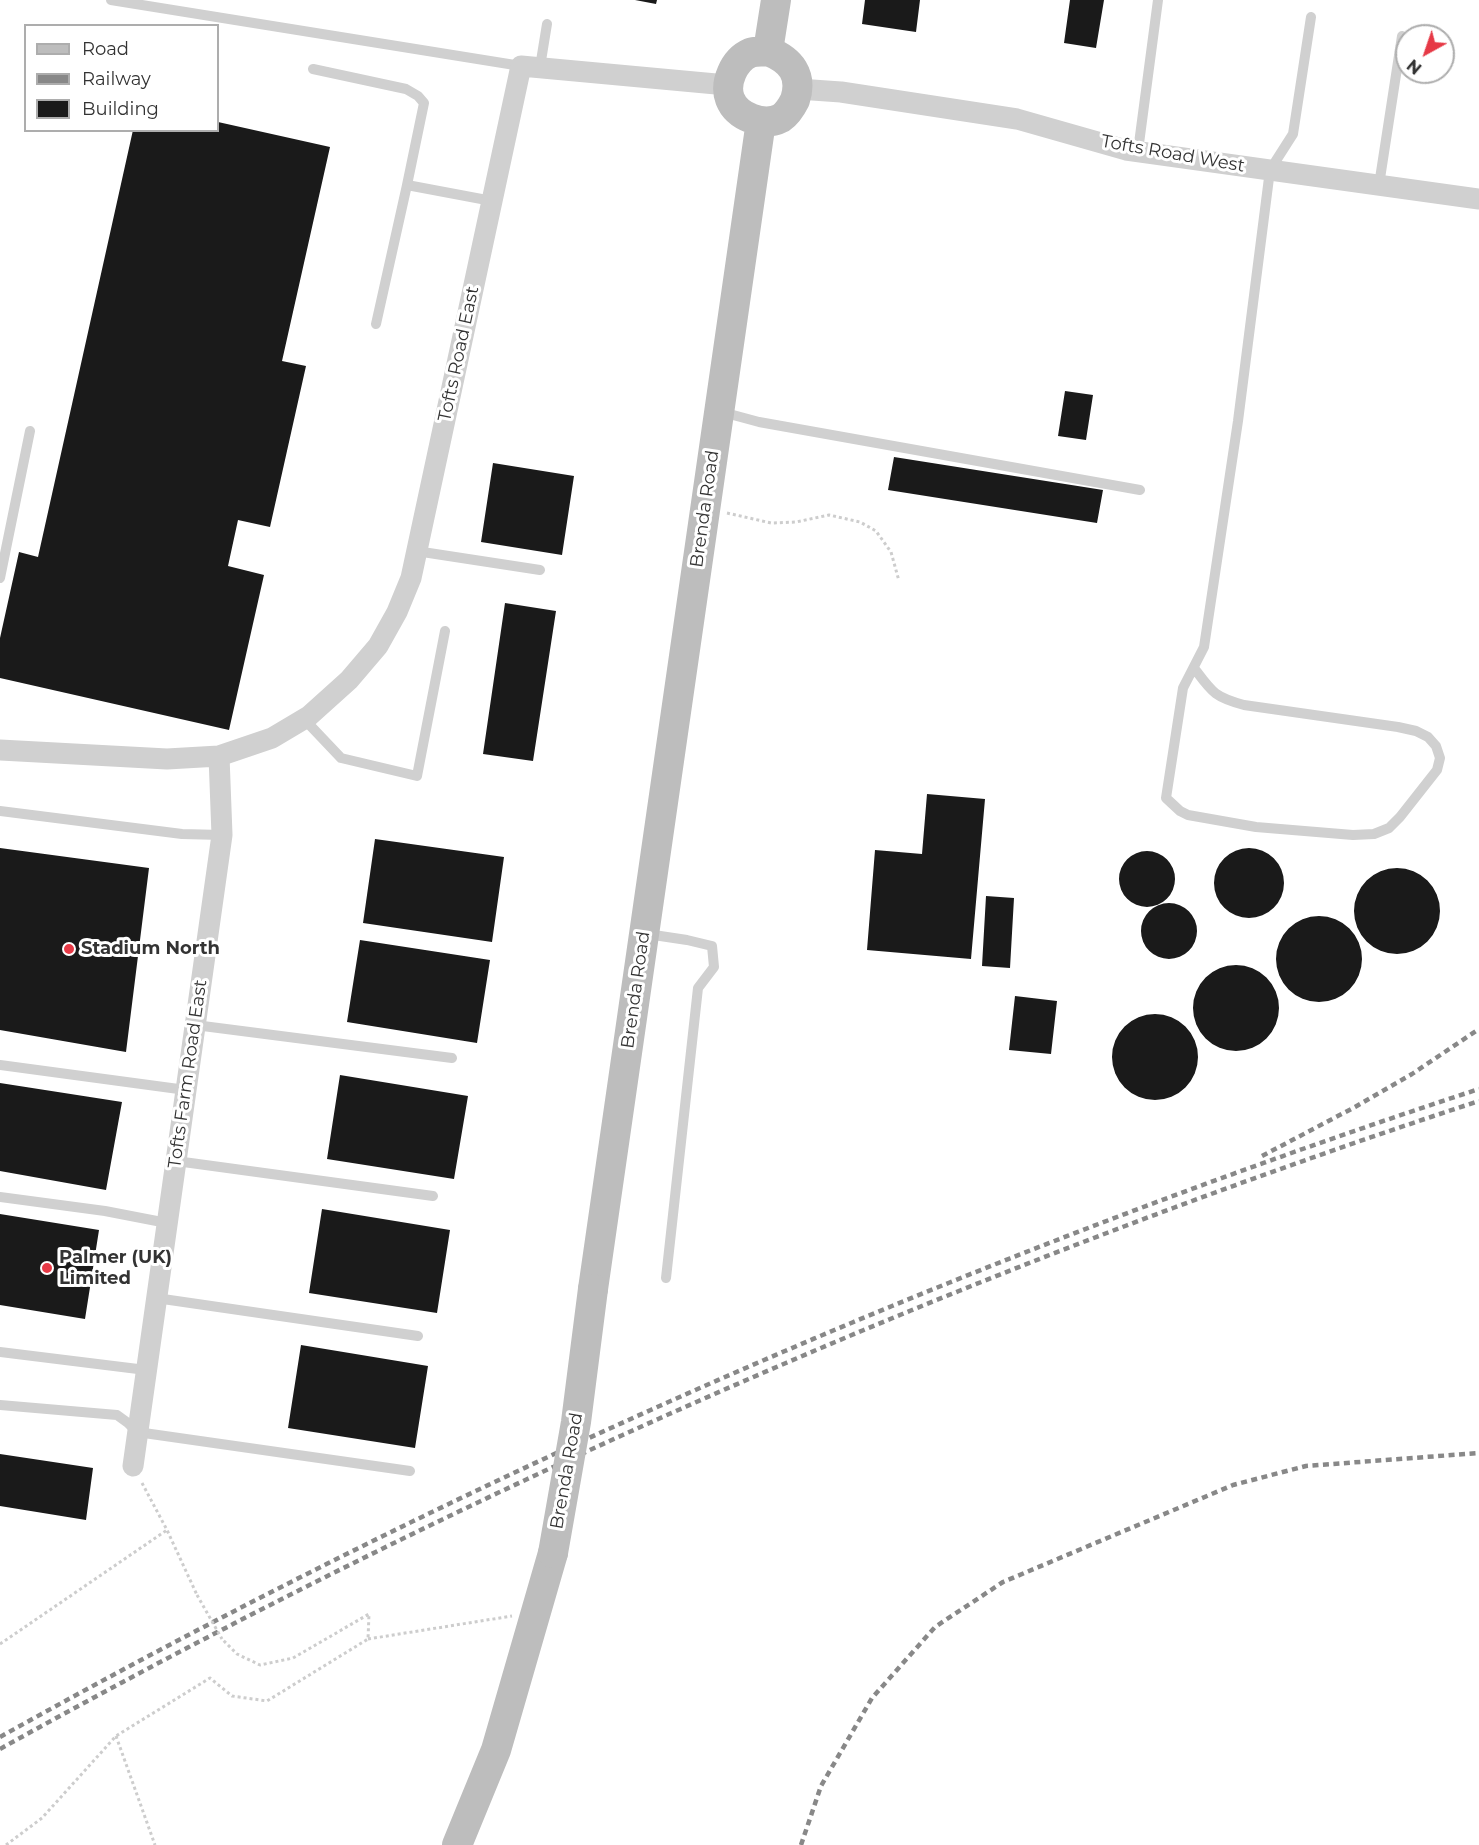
<!DOCTYPE html>
<style>
body{margin:0}
#map{position:relative;width:1479px;height:1845px;overflow:hidden;background:#fff;font-family:Montserrat,sans-serif}
canvas{display:block}
.legend{position:absolute;left:24px;top:24px;width:195px;height:108px;box-sizing:border-box;background:#fff;border:2px solid #adadad;margin:0;padding:8px 10px;list-style:none;font-size:18px;color:#333}
.legend li{display:flex;align-items:center;gap:12px;height:30px}
.legend b{width:30px;border:2px solid #adadad}
.north{position:absolute;left:1395px;top:24px;width:60px;height:60px;box-sizing:border-box;background:#fff;border:2px solid #adadad;border-radius:50%;rotate:220deg;font-size:16px;font-weight:700;line-height:24px;text-align:center;color:#333}
.north::after{content:'';display:block;margin:auto;width:21px;height:27px;background:#e63946;clip-path:polygon(50% 0,100% 100%,50% 72%,0 100%)}
</style>
<div id="map">
<canvas width="1479" height="1845"></canvas>
<ul class="legend">
<li><b style="height:8px;background:#bdbdbd"></b>Road</li>
<li><b style="height:8px;background:#888"></b>Railway</li>
<li><b style="height:16px;background:#1a1a1a"></b>Building</li>
</ul>
<div class="north">N</div>
</div>
<script>
const context = document.querySelector('canvas').getContext('2d');
context.lineJoin = 'round';
function paint(path, color) { context.fillStyle = color; context.fill(path, 'evenodd'); }
function trace(path, color, width, dash) { context.strokeStyle = color; context.lineWidth = width; context.lineCap = dash ? 'butt' : 'round'; context.setLineDash(dash || []); context.stroke(path); }
function drawText(font, color, halo, rows, align = 'center') {
  context.font = font + ' Montserrat,sans-serif'; context.lineWidth = 6; context.setLineDash([]); context.textBaseline = 'middle'; context.strokeStyle = halo; context.fillStyle = color; for (const [text, x, y, turn = 0] of rows) {
    context.save(); context.translate(x, y); context.rotate((+turn || 0) * Math.PI / 180); context.textAlign = isNaN(turn) ? turn : align; if (halo) context.strokeText(text, 0, 0); context.fillText(text, 0, 0); context.restore();
  }
}
const building = new Path2D(`
 M635,0H657L656,4Z
 M865,0H920L916,32L862,24Z
 M1070,0H1104L1096,48L1064,43Z
 M218,122L330,147L282,361L306,366L270,527L238,520L228,566L264,575L229,730L0,678V638L19,552L38,557L133,130H218Z
 M1065,391L1093,395L1086,440L1058,436Z
 M894,457L1103,490L1097,523L888,490Z
 M493,463L574,476L562,555L481,542Z
 M505,603L556,611L533,761L483,754Z
 M927,794L985,799L971,959L867,950L875,850L922,854Z
 M375,839L504,857L492,942L363,923Z
 M0,848L149,868L126,1052L0,1030Z
 M1214 883a35 35 0 1 1 70 0a35 35 0 1 1-70 0Z
 M1119 879a28 28 0 1 1 56 0a28 28 0 1 1-56 0Z
 M1354 911a43 43 0 1 1 86 0a43 43 0 1 1-86 0Z
 M986,896L1014,898L1010,968L982,966Z
 M1141 931a28 28 0 1 1 56 0a28 28 0 1 1-56 0Z
 M1276 959a43 43 0 1 1 86 0a43 43 0 1 1-86 0Z
 M360,940L490,960L477,1043L347,1022Z
 M1193 1008a43 43 0 1 1 86 0a43 43 0 1 1-86 0Z
 M1015,996L1057,1001L1051,1054L1009,1050Z
 M1112 1057a43 43 0 1 1 86 0a43 43 0 1 1-86 0Z
 M340,1075L468,1096L454,1179L327,1159Z
 M0,1083L122,1102L106,1190L0,1171Z
 M322,1209L450,1230L437,1313L309,1293Z
 M0,1214L99,1230L85,1319L0,1305Z
 M301,1345L428,1366L415,1448L288,1428Z
 M0,1454L93,1468L86,1520L0,1506Z`);
const path = new Path2D(`
 M727,513L771,523L796,522L829,515L860,522L876,531L891,552L899,581
 M142,1483L167,1530L197,1595
 M368,1639L512,1616
 M0,1644L167,1530
 M116,1736L155,1845
 M6,1845L42,1818L116,1736L210,1678L232,1696L267,1701L368,1639L369,1614L293,1658L260,1665L237,1654L222,1639`);
const lane = new Path2D(`
 M111,0L521,66
 M540,67L547,24
 M313,69L406,89L418,96L424,103L407,185
 M1138,151L1158,0
 M1379,185L1402,36
 M376,324L407,185L492,201
 M722,412L759,422L1140,490
 M416,551L540,570
 M0,578L30,431
 M1194,668C1212,692 1214,697 1244,705L1398,727L1416,731L1428,737L1436,746L1440,758L1437,770L1400,817L1389,828L1374,834L1353,835L1256,827L1188,815L1180,811L1166,798L1183,688L1204,647L1238,421L1270,170L1293,134L1311,17
 M304,719L341,758L417,776L445,631
 M0,811L182,834L222,835
 M647,934L687,940L712,946L714,967L698,988L666,1278
 M195,1025L452,1058
 M0,1065L186,1090
 M176,1161L433,1196
 M0,1197L105,1211L167,1223
 M156,1298L418,1336
 M0,1352L146,1370
 M0,1405L117,1415L128,1423L137,1432L410,1471`);
const street = new Path2D(`
 M798,89L841,92L1017,119L1126,150L1479,199
 M0,750L167,759L219,756L272,738L309,716L349,680L378,646L397,612L411,578L521,66L727,85
 M133,1466L222,835L219,756`);
const secondary = new Path2D(`
 M768,51C791,60 803,75 795,100C792,106 787,114 781,118C764,127 737,117 730,99C724,83 734,60 750,53C755,51 762,52 768,51Z
 M768,51L776,0
 M593,1289L761,121
 M457,1845L496,1750L553,1553`);
const rail = new Path2D(`
 M1262,1156L1355,1107L1412,1074L1479,1029
 M0,1737C471,1474 967,1257 1479,1089
 M0,1749C471,1487 967,1269 1479,1101
 M801,1845L821,1786L872,1698L935,1627L1003,1582L1233,1485L1306,1466L1479,1453`);
const pathBridge = new Path2D(`
 M197,1595L222,1639`);
const secondaryBridge = new Path2D(`
 M553,1553L576,1422L593,1289`);
const markers = [
 [69,949,6,"#e63946"],
 [47,1268,6,"#e63946"]
];
const streetNames = [
 ["Tofts Road West",1173,154,10],
 ["Tofts Road East",459,354,-78],
 ["Brenda Road",705,509,-82],
 ["Brenda Road",636,990,-82],
 ["Tofts Farm Road East",188,1074,-82],
 ["Brenda Road",567,1471,-80]
];
const poiNames = [
 ["Stadium North",81,949],
 ["Palmer (UK)",59,1258],
 ["Limited",59,1279]
];
paint(building, '#1a1a1a');
trace(path, '#cdcdcd', 3, [3, 3]);
trace(lane, '#d0d0d0', 10);
trace(street, '#d0d0d0', 21);
trace(secondary, '#bdbdbd', 30);
trace(rail, '#888', 4.5, [6, 4.5]);
trace(pathBridge, '#cdcdcd', 3, [3, 3]);
trace(secondaryBridge, '#bdbdbd', 30);
for (const [x, y, r, color] of markers) { const dot = new Path2D(); dot.arc(x, y, r, 0, 2 * Math.PI); context.fillStyle = color; context.fill(dot); trace(dot, '#fff', 2); }
drawText('18px', '#333', '#fff', streetNames);
drawText('bold 18px', '#333', '#fff', poiNames, 'left');
</script>
